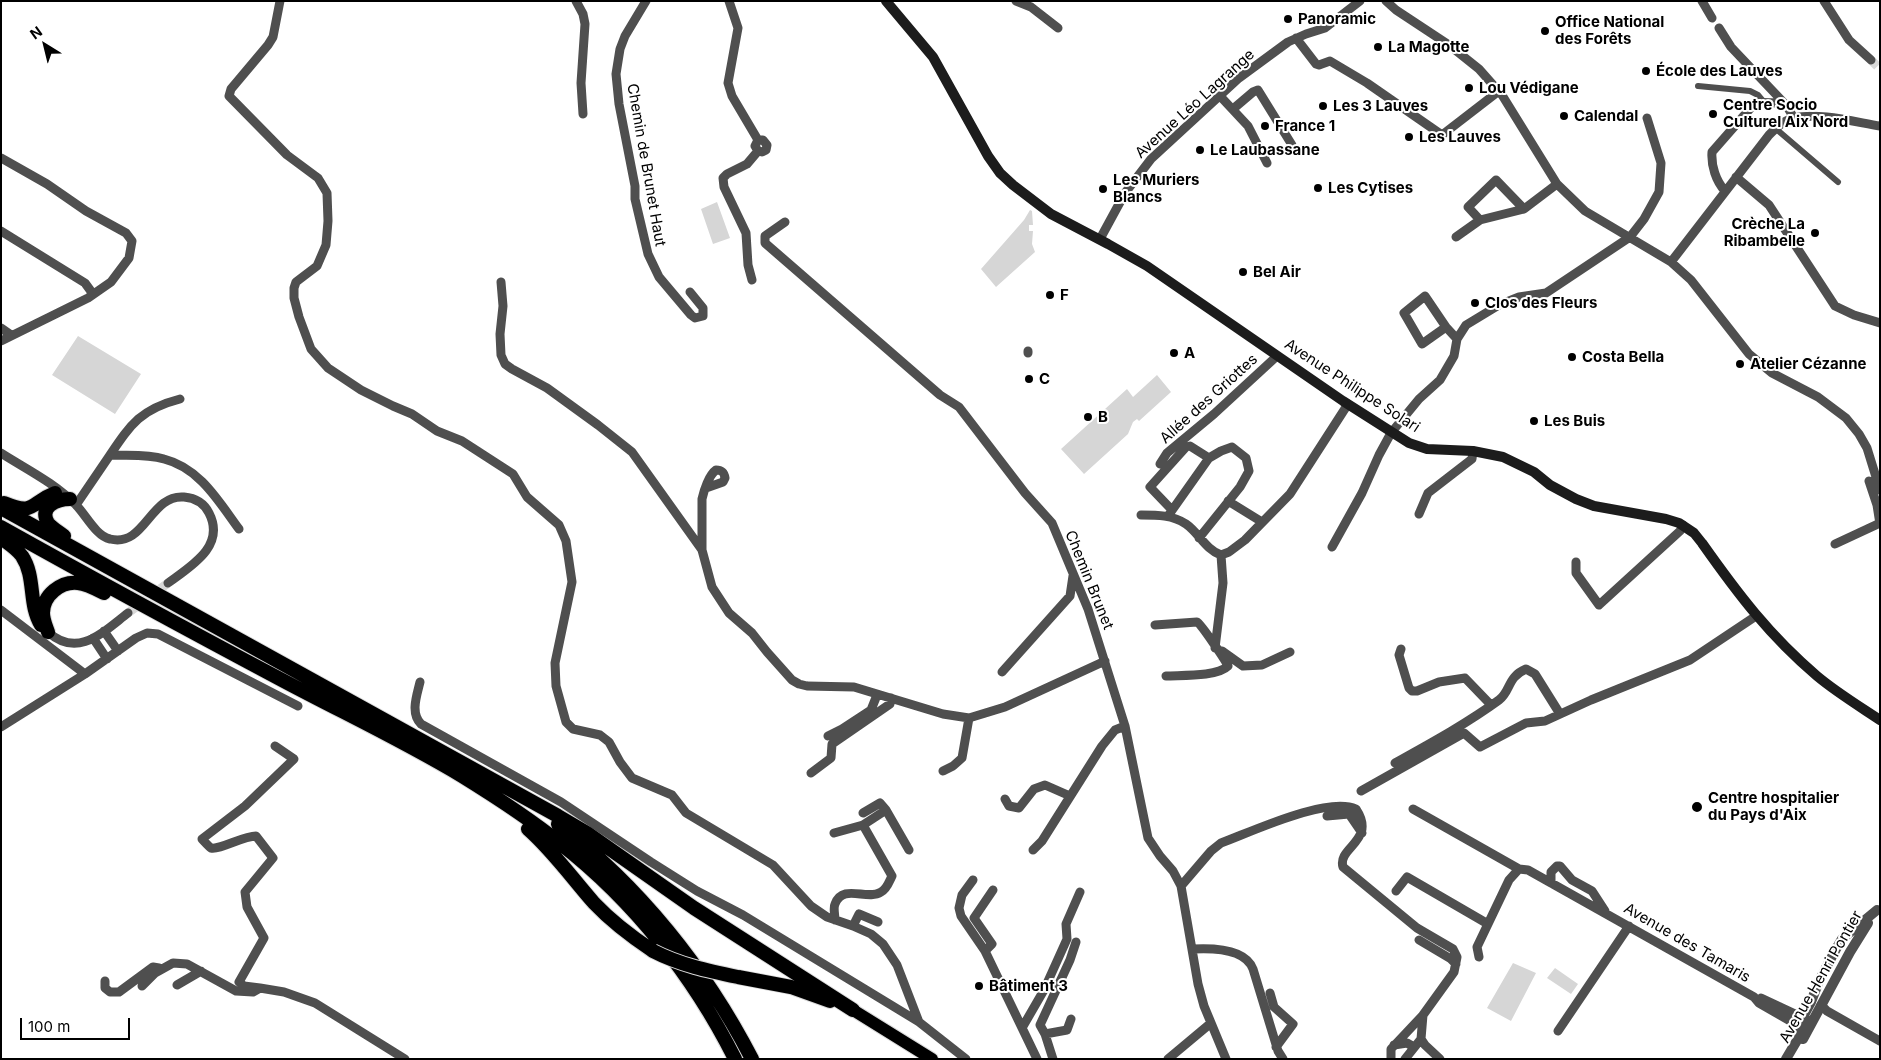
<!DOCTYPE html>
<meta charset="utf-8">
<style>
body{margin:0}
#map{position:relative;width:1881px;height:1060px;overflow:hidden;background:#fff;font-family:Inter,sans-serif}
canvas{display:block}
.frame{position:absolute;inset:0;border:2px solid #000;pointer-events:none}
.north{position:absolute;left:20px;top:20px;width:50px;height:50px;-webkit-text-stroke:4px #fff;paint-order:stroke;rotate:324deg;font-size:14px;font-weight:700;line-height:20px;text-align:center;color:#000}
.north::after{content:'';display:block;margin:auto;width:18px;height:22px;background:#000;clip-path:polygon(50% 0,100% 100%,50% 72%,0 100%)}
.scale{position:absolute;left:20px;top:1018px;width:110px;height:22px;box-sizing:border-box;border:2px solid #000;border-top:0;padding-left:6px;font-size:15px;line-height:18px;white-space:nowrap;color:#000;-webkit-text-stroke:4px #fff;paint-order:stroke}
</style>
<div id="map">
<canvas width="1881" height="1060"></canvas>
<div class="frame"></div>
<div class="north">N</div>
<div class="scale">100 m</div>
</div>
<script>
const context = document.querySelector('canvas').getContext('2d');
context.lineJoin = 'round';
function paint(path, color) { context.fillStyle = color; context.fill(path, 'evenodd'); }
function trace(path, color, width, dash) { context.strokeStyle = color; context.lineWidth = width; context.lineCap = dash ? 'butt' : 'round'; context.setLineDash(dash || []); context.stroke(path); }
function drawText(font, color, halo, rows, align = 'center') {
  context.font = font + ' Inter,sans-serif'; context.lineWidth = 4; context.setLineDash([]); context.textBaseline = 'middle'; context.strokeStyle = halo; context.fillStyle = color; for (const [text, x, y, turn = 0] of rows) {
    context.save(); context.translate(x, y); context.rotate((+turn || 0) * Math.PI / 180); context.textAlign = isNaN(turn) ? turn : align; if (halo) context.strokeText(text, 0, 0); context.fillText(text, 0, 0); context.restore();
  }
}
const green = new Path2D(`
 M717,202L730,238L713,244L701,209Z
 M1030,210L1032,211L1033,225H1029V231H1033L1032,244L1035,252L996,287L981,269L1024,220Z
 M78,336L141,374L115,414L52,375Z
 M1157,375L1171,392L1139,421L1137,419L1133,422L1128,434L1084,474L1061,449L1127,389L1133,397Z
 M1513,963L1536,973L1511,1021L1487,1008Z
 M1555,968L1578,984L1571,994L1547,978Z`);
const minorTunnel = new Path2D(`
 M1871,60L1880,69
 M128,613L168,583`);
const pedestrian = new Path2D(`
 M1698,86L1750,91L1758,95L1763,101
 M1775,128L1838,182`);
const minor = new Path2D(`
 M280,1L273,37L268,45L231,89L229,96L287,155L318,178L327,193L328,221L326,245L317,266L296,282L294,288V298L299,317L311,349L328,368L361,390L393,406L412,414L437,431L462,441L513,474L527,497L559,525L566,541L572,582L555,663L556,686L566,722L573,729L600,735L609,742L620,762L632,778L672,795L686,813L773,865L811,906L827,917L853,926L871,934L883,944L897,965L919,1022L966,1059
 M576,1L583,14L585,24L581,83L583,114
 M646,1L625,36L620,49L616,74L619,104L635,186V199L648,254L659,277L691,315L695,318L703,316V308L690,292
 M729,1L738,28L728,83L732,96L758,140H763L767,145L766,150L762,152L758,151L755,146L758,140
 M1016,1L1031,7L1058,28
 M1386,1L1396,10L1449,45L1479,69L1502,95L1557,184L1585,211L1671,262L1691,280L1749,354L1772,373L1818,397L1846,418L1859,434L1867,448L1880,490
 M1702,1L1712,18
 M1824,1L1849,40L1871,60
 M1719,28L1731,47L1786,105L1794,118
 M1296,38L1316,64L1319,65L1330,61L1367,83L1442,135L1499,91
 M1220,96L1248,126L1267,163
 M1233,109L1253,92L1258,90L1292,145
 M1,158L47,184L86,211L126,233L132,241L129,258L111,282L88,298L1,341
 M1736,177L1769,205L1835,306L1854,315L1880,323
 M1725,191C1716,181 1711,166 1712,152L1755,103C1765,101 1774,104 1784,103
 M1524,209L1480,220L1468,207L1496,180L1524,209L1557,184
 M785,222L765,236V243L940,395L959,407L1025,493L1052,523L1088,609L1125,726L1148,838L1160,856L1173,871L1181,886L1198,984L1204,1006L1226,1059
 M1,231L85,283L93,294
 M1456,237L1480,220
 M1100,239L1125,193L1151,159L1239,78L1288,42L1306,34L1325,28L1360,1
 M1671,262L1769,135C1776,128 1784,120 1794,118C1818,112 1855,122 1880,126
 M752,280L748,265L746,233L724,187L723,178L727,174L747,164L758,151
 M501,282L503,306L500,334L501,355L505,364L512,369L547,388L598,425L632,452L702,550
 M1446,327L1422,344L1404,313L1425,296L1446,327L1457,339
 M1,328L11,335
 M1028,351V353
 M1,453C26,469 55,483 76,505C86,515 96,536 110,539C145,548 150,494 184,497C195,498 204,503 209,513C226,546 191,566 168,583
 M110,455C131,424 141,409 180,399
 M1160,464L1167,453L1214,414L1277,356
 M1869,481L1877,505L1880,524
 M706,488L723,482L725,478C724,472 722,470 716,470C709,475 704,490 702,499V550L712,587L729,613L752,633L767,652L792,680L799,684L807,686L854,687L943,714L969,718L1005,707L1105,661
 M1228,501L1262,522
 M76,505L110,455C128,456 147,454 164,459C200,468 219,502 239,529
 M1172,510L1150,487L1186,447L1190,446L1209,458
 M1419,514L1428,493L1472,459L1473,451
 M1141,515C1157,515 1173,515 1186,524C1199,533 1205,549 1221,555L1223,583L1215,648
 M1168,516L1209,458L1221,451L1232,447L1246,458L1249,471L1240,487L1199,538
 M1835,544L1880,523
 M1332,547L1362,493L1379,455L1391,433L1419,399L1440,380L1454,356L1457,339L1466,325L1499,305L1519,297L1546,293L1630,237L1644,219L1659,192L1661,163L1647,118
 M1221,555L1229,552L1245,540L1290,494L1348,404
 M1576,562V573L1599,605L1680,531L1683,525
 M1,610L85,674
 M1155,625L1197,622C1201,624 1226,661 1228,666C1217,677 1181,675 1166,676
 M104,631L118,651
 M48,632C78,659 103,632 128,613
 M93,638L107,659
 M1401,649L1399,655L1409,688L1412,691H1417L1439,682L1465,678L1491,705
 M1222,651L1243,666L1262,665L1290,652
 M1002,672L1070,596L1073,576
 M420,682C417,695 410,713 421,724L561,802L651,862L697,891L743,915L919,1022
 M1,727L85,674L136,638L147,633L158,634L298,706
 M828,736L842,729L871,710L877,695
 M1395,763C1431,743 1466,724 1499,700C1511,691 1507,677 1526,669L1535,674L1560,714
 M943,771L953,766L962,758L969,718
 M811,773L831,758L832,744L890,704L891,698
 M1361,791L1464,733L1480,747L1526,723L1545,721L1591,700L1690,660L1756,616
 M1005,799L1009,806L1019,808L1034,789L1045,785L1070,796
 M1413,809L1519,869
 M863,813L880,803L886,810
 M1327,816L1349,814L1362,833
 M863,825L886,810L909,850
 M834,833L863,825L892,876C889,882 887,889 881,892C867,901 843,883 835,904C833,908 835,915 835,920
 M1033,850L1042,841L1102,746L1115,730L1125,726
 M973,880L962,895L959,908L961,916L985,951L1037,1059
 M1551,883V872L1557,866H1560L1572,880L1592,891L1605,911
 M1181,886L1211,851L1221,843C1251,832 1327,796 1356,809C1377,841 1337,847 1343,867L1417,928L1453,949L1457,957L1454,972L1423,1015L1421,1039
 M1396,891L1407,877L1488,924
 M853,926L859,914L878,922
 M1419,940L1451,959L1456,964
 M1193,949C1212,948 1245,948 1253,969L1278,1051L1283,1059
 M985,951L992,944L974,918L993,890
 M1479,957L1477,947L1509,880L1519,869L1528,870L1754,997L1759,1003L1806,1030
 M105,981V988L110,992H119L153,967L159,968
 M177,985L201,971
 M142,986L155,973L173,963L187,964L236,991L253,992L260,988L284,992L315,1003L405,1059
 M260,988L244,986L239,982L264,938L247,907L245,892L273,858L256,836C243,836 220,850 211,848C208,846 205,842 202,839L245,806L294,759L275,746
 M1270,993L1274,1007L1293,1024L1276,1047
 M1761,998L1808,1020
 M1821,1005L1827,1011L1880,1041
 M1022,1028L1044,990L1067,939L1066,924L1080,892
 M1558,1031L1629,926
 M1045,1034L1040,1025L1070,960L1076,942
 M1421,1039L1425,1045L1440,1059
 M1394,1045L1407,1043L1414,1047
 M1053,1059L1045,1034L1067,1030L1071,1019
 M1168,1059L1211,1023
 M1391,1059V1049L1423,1015
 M1405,1059L1421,1039`);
const tertiary = new Path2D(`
 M1803,1039L1850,952L1868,923
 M1786,1059L1799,1037L1803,1017L1811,1002L1819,981L1836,949L1842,939L1877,910`);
const secondary = new Path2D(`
 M886,1L933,57L988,156L1000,173L1013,185L1051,214L1108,244L1147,266L1343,401L1409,443L1427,449L1473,451L1503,457L1534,472L1550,485L1576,499L1594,506L1666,519L1679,523L1694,533L1702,543C1738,594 1769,635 1817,676C1836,692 1859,706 1880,720`);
const primary = new Path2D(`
 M853,1010L932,1059`);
const trunk = new Path2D(`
 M4,503C36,516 29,503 55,493
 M1,508L558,816L587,833L694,908L853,1010
 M1,527C94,579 188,630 282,680C342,712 404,741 462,776C496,797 530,819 561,844C634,901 694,977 735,1059
 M64,536C59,532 52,528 48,523C38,507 57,499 70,499
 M1,538C9,544 17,549 22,556C36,577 28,604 41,625
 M48,632C46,626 43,620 43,613C43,595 61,581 78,583C87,584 96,589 104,593
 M558,824C639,886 705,968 752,1059
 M528,829C553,851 572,878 594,903C612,922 632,937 653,951
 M738,977L791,987L830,1001`);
const trunkBridge = new Path2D(`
 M653,951C680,965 709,971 738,977`);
const markers = [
 [1288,19,5,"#000"],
 [1545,31,5,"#000"],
 [1378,47,5,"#000"],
 [1646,71,5,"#000"],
 [1469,88,5,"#000"],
 [1323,106,5,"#000"],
 [1713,114,5,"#000"],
 [1564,116,5,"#000"],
 [1265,126,5,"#000"],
 [1409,137,5,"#000"],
 [1200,150,5,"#000"],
 [1318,188,5,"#000"],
 [1103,189,5,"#000"],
 [1815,233,5,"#000"],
 [1243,272,5,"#000"],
 [1050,295,5,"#000"],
 [1475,303,5,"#000"],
 [1174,353,5,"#000"],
 [1572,357,5,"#000"],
 [1740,364,5,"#000"],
 [1029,379,5,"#000"],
 [1088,417,5,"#000"],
 [1534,421,5,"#000"],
 [1697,807,6,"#000"],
 [979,986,5,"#000"]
];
const poiNames = [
 ["Panoramic",1298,19],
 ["Office National",1555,22],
 ["des Forêts",1555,39],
 ["La Magotte",1388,47],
 ["École des Lauves",1656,71],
 ["Lou Védigane",1479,88],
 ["Centre Socio",1723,105],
 ["Culturel Aix Nord",1723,122],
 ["Les 3 Lauves",1333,106],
 ["Calendal",1574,116],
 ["France 1",1275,126],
 ["Les Lauves",1419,137],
 ["Le Laubassane",1210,150],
 ["Les Muriers",1113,180],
 ["Blancs",1113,197],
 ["Les Cytises",1328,188],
 ["Crèche La",1805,224,"right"],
 ["Ribambelle",1805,241,"right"],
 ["Bel Air",1253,272],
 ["F",1060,295],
 ["Clos des Fleurs",1485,303],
 ["A",1184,353],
 ["Costa Bella",1582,357],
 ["Atelier Cézanne",1750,364],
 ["C",1039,379],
 ["B",1098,417],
 ["Les Buis",1544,421],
 ["Centre hospitalier",1708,798],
 ["du Pays d'Aix",1708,815],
 ["Bâtiment 3",989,986]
];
const streetNames = [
 ["Avenue Léo Lagrange",1195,104,-42],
 ["Chemin de Brunet Haut",646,165,80],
 ["Avenue Philippe Solari",1352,386,33],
 ["Allée des Griottes",1209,399,-42],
 ["Chemin Brunet",1089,580,68],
 ["Avenue des Tamaris",1687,943,30],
 ["Avenue Henri Pontier",1821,977,-60]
];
paint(green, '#d6d6d6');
trace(minorTunnel, '#d9d9d9', 9, [9, 4.5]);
trace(primary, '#dbdbdb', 14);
trace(trunk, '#dbdbdb', 16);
trace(pedestrian, '#4f4f4f', 6);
trace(minor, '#4f4f4f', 9);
trace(tertiary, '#4f4f4f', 10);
trace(secondary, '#1c1c1c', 10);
trace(primary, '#000', 12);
trace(trunk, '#000', 14);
trace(trunkBridge, '#dbdbdb', 16, []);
trace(trunkBridge, '#000', 14);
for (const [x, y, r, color] of markers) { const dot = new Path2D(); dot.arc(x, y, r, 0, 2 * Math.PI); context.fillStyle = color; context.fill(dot); trace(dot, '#fff', 2); }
drawText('bold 15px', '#000', '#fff', poiNames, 'left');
drawText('15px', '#000', '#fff', streetNames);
</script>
